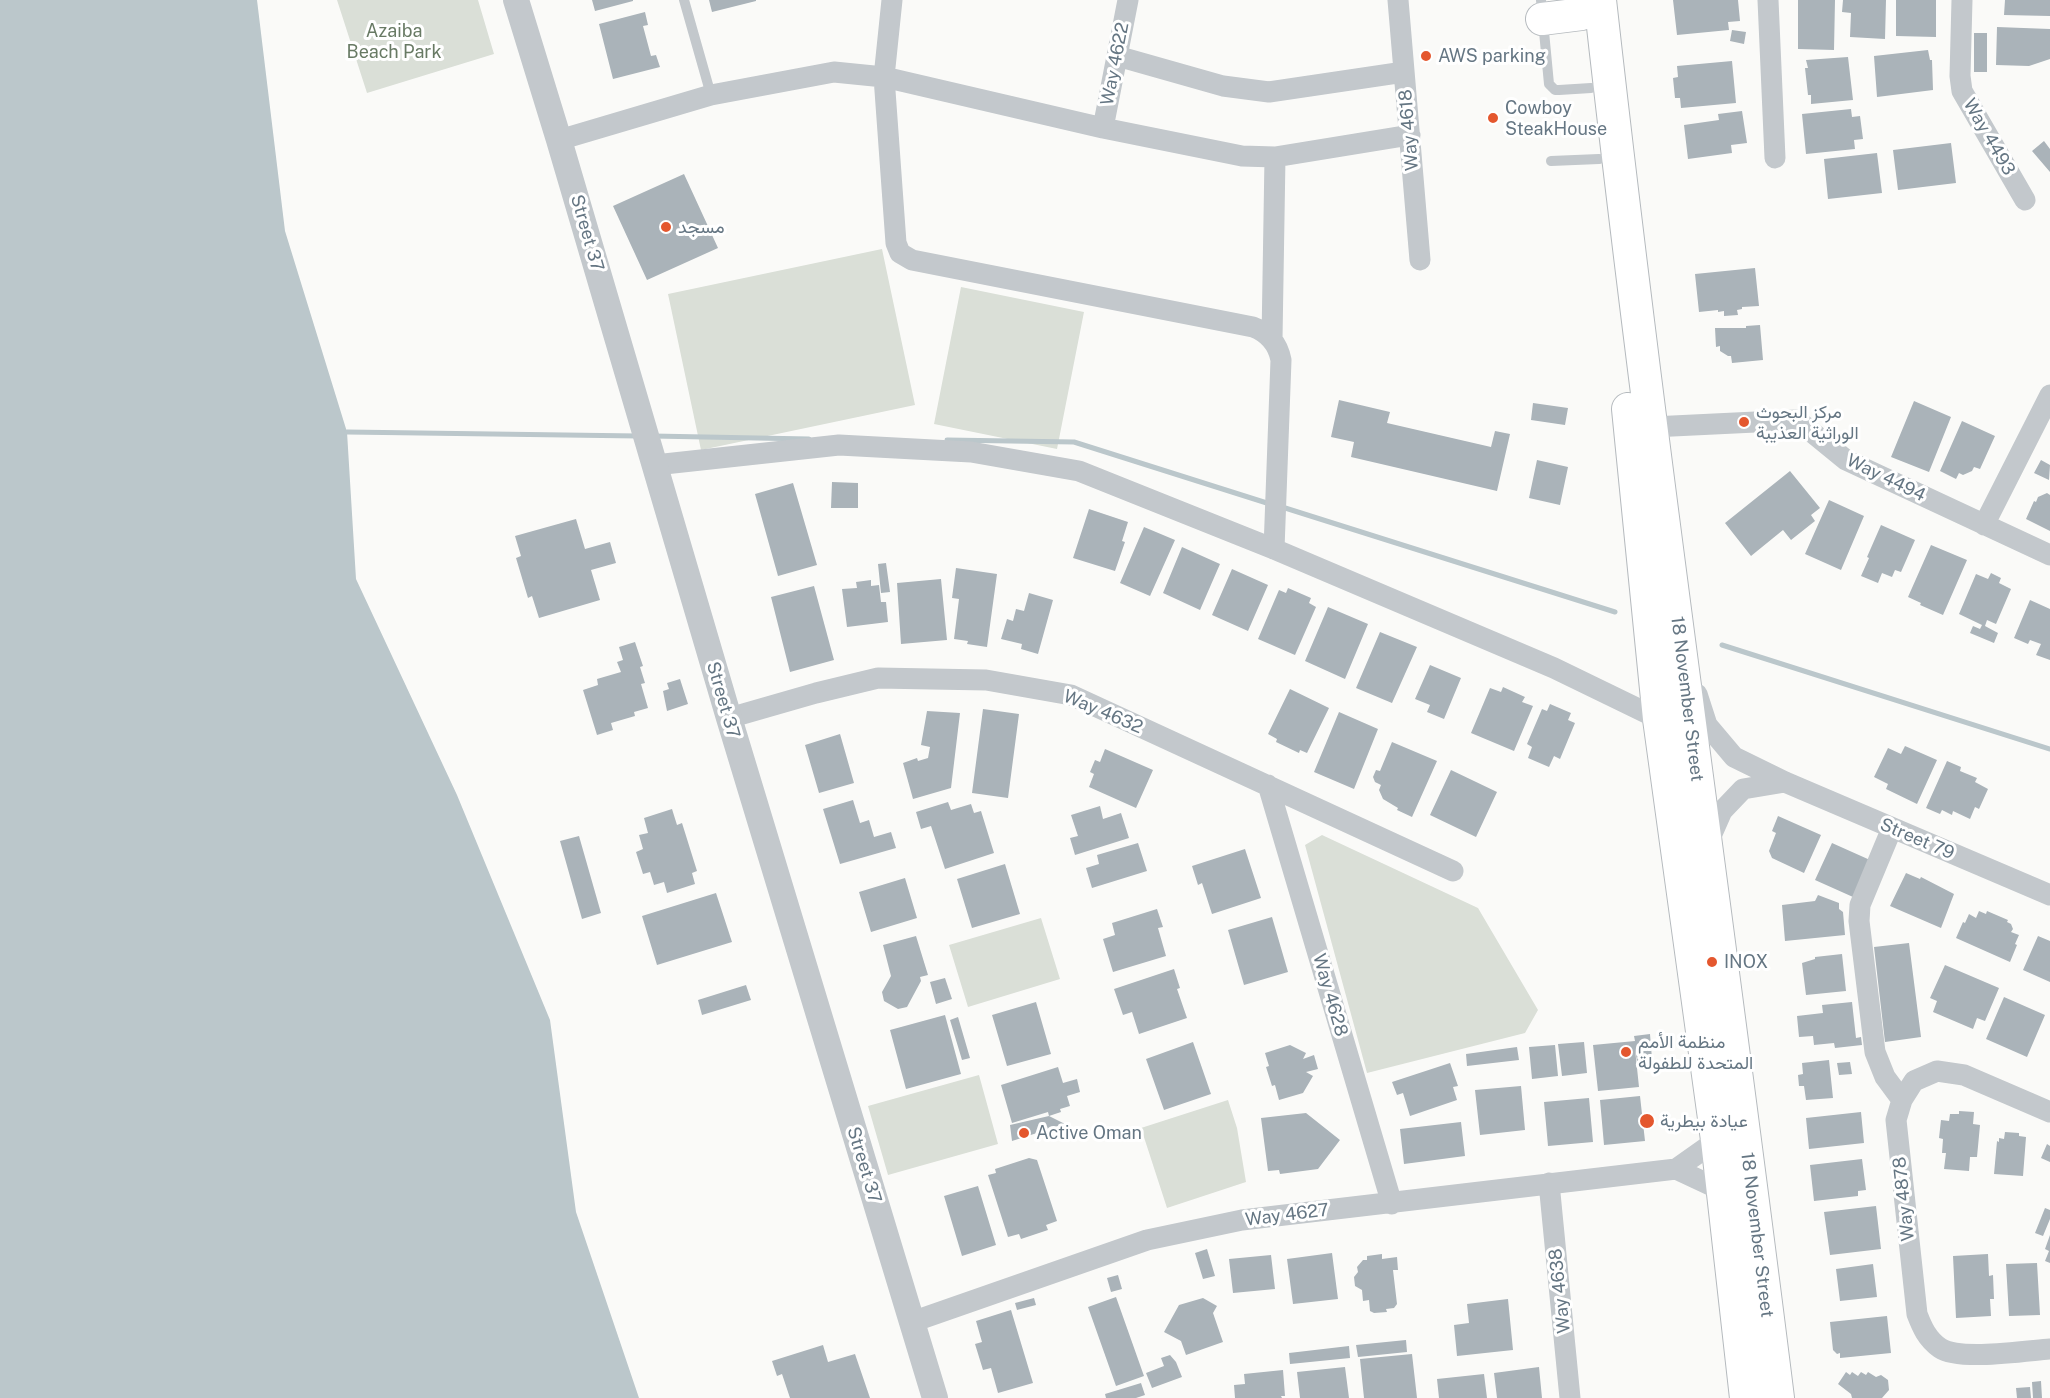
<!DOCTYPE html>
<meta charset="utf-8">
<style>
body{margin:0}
canvas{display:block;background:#fafaf8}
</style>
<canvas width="2050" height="1398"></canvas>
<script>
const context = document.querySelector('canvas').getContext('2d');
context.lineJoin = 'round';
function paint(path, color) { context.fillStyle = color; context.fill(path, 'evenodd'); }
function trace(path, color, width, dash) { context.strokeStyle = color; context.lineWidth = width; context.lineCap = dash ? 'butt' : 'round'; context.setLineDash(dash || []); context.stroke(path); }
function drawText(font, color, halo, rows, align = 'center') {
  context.font = font + ' "Public Sans",Vazirmatn,sans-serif'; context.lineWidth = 6; context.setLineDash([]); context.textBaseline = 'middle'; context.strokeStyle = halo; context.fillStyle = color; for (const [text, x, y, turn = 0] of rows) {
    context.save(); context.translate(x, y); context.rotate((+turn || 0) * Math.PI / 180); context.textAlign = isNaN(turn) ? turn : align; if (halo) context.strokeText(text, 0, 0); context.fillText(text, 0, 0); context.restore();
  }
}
const green = new Path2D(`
 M337,0H478L494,54L367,93Z
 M882,249L915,405L701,450L668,294Z
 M961,287L1084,312L1057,449L934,424Z
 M1322,835L1478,908L1538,1010L1525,1033L1367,1073L1305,845Z
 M1041,918L1060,979L968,1007L949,945Z
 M979,1075L998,1144L888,1175L868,1106Z
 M1228,1100L1237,1128L1246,1182L1167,1208L1141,1128Z`);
const water = new Path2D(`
 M0,0H257L285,231L347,432L356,579L457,795L550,1020L576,1212L639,1398H0Z`);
const stream = new Path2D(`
 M347,432L638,436
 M653,436L809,439
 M947,440L1074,442L1270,504
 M1282,507L1615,612
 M1722,645L2050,749`);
const building = new Path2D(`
 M592,0H633V1L595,11Z
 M709,0H756V1L712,12Z
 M1673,0H1738L1740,21L1728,22L1729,30L1677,35Z
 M1798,0H1835L1834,50L1798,49Z
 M1843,0H1886L1885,39L1850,37L1851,13L1842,12Z
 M1896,0H1936V37L1896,36Z
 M2005,0H2050V16L2004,15Z
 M645,12L648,25L643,26L651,56L656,55L660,67L613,79L599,24Z
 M1997,27L2050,29V59L2029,66L1996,65Z
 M1732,30L1746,32L1744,44L1730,41Z
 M1974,33H1987V72H1974Z
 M1928,50L1930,60H1932L1933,90L1877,97L1874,56Z
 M1848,57L1853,100L1811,104V95H1808L1805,68H1808L1806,60Z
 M1732,61L1736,103L1681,108L1680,98H1675L1673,78L1678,77L1677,66Z
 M1851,109L1852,117L1860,116L1863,139L1854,140L1855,149L1806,154L1802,114Z
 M1742,111L1747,143L1731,145L1732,153L1688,159L1684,125L1719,120L1718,114Z
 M2044,141L2050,149V172L2032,151Z
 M1951,143L1956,183L1898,190L1893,150Z
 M1877,153L1882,193L1828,199L1824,159Z
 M684,174L718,248L647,280L613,206Z
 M1755,268L1759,306L1742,307V309L1737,310L1738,315L1724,316V311L1718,312V310L1699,312L1695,274Z
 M1760,325L1763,360L1732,363L1731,356H1728L1720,351V346L1716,347L1715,328H1746V326Z
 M1339,400L1390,412L1387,423L1491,447L1495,431L1510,434L1497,491L1351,457L1354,442L1331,437Z
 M1914,401L1951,417L1929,472L1891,457Z
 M1533,403L1568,408L1565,425L1531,420Z
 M1962,421L1995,436L1980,469L1974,467L1972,471L1963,475L1959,473L1956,479L1940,471Z
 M1537,460L1568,467L1560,505L1529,498Z
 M2041,460L2050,465L2049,480L2034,473Z
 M1790,471L1820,508L1811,515L1815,521L1791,540L1783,530L1751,556L1725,523Z
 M832,482L858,483V508H831Z
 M793,483L817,565L778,576L755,494Z
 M2047,493L2050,495V531L2026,519L2034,501L2036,502L2038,497Z
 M1829,500L1864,516L1841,570L1805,554Z
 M1089,509L1128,522L1122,541L1125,542L1115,571L1073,558Z
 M576,519L585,549L610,542L616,563L591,570L600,600L539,618L532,596L528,598L516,558L521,556L515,536Z
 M1881,525L1915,540L1901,572L1895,570L1892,577L1882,573L1878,583L1861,576L1869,558L1867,557Z
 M1144,527L1175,540L1150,596L1120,583Z
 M1931,545L1967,560L1943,615L1920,605L1921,603L1908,597Z
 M1182,547L1220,564L1200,610L1163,593Z
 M886,563L890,592L881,593L878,564Z
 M956,568L997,574L987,647L967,644L968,641L954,639L959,599L952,598Z
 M1232,569L1268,585L1248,631L1212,615Z
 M1991,573L2001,578L1999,583L2011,589L1996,624L1987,620L1985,626L1998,633L1994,643L1970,633L1973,626L1980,629L1982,625L1959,614L1976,574L1988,579Z
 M941,579L947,640L901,644L897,583Z
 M871,580V586L879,585L881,602H886L888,622L847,627L842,589L857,588L856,582Z
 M814,586L834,660L790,672L771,597Z
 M1288,588L1311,598L1309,603L1316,607L1295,655L1258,639L1279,590L1286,593Z
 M1029,593L1053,600L1038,654L1021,649L1022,644L1001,639L1007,619L1013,621L1016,609L1024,611Z
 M2030,600L2050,609V660L2036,655L2041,644L2030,640L2028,644L2014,638Z
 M1328,607L1368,624L1345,679L1305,661Z
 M1380,632L1417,647L1392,703L1356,688Z
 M635,642L643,666L640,667L645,683L641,684L648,708L634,712L635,716L611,723L613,730L597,735L583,690L598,685L597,679L621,672L617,662L623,660L619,647Z
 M1430,665L1461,678L1444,719L1427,712L1430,705L1415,699Z
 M680,679L688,704L667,711L663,691L669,689L667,683Z
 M1503,687L1525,697L1522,702L1533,706L1514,751L1471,733L1490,688L1501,692Z
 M1290,689L1329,708L1307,753L1300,750L1299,753L1276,742L1277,739L1268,734Z
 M1550,704L1571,713L1568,720L1575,723L1560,759L1554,756L1549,767L1528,758L1532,747L1527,744L1542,709L1547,711Z
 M983,709L1019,714L1008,798L972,793Z
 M927,711L960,713L951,788L913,799L903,763L917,758L918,761L928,758L930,747L921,745Z
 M1339,712L1378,729L1354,789L1314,772Z
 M840,734L854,783L819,793L805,745Z
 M1392,742L1437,761L1412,817L1397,810L1398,808L1383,799L1379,790L1381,785L1375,782L1373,777L1376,770L1380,771Z
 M1905,746L1937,760L1917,804L1886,789L1888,784L1874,777L1888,748L1901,754Z
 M1105,749L1153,770L1136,808L1089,787L1094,774L1090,772L1095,760L1100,762Z
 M1947,761L1961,767L1960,771L1977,778L1975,782L1988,789L1979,809L1975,807L1970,819L1953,811L1952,815L1942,810L1940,814L1926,808Z
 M1451,770L1497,792L1476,837L1430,815Z
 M853,800L860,823L869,820L874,837L891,832L896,848L840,864L823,809Z
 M948,802L951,810L971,804L974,813L981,811L994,853L945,869L931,826L921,829L916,812Z
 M1100,806L1103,819L1121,813L1129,838L1075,855L1070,838L1078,836L1071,815Z
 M672,809L677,825L682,823L697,871L692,873L695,884L667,893L664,882L654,885L650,872L643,874L636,852L643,849L639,835L648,833L644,818Z
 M1778,816L1821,835L1804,873L1772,858L1769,851L1776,833L1772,831Z
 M579,836L601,913L582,919L560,841Z
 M1138,843L1147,871L1092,888L1086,868L1099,864L1097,855Z
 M1832,843L1870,860L1853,897L1815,880Z
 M1245,849L1261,898L1212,914L1202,883L1198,885L1192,866Z
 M1005,864L1020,914L972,928L957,879Z
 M1906,873L1920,879L1921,877L1954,894L1941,928L1890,906Z
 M905,878L917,918L871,932L859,892Z
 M716,893L732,942L657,965L642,916Z
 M1818,895L1839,903V909L1843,912L1845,935L1785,941L1782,905L1815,901Z
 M1157,909L1163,927L1158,928L1166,956L1113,972L1103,939L1115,935L1112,923Z
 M1979,911L1986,914L1987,911L2008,920L2007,922L2011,924L2013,929L2011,932L2019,935L2015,944L2017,945L2010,962L1956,938L1963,922L1965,923L1969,914L1976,918Z
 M1272,917L1288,972L1244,985L1228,930Z
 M916,936L928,975L920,977L921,981L907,1007L898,1009L884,1001L882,992L891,976L883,945Z
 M2038,936L2050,941V982L2023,970Z
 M1909,943L1921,1037L1885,1042L1874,947Z
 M1842,954L1846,991L1806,995L1802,963L1815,959V957Z
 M1945,965L1999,988L1985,1021L1977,1018L1973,1029L1933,1012L1937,1001L1930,998Z
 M1174,969L1180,988L1177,989L1187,1018L1139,1034L1132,1012L1123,1015L1114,989Z
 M945,978L952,999L936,1004L930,982Z
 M746,985L751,1000L702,1015L698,1000Z
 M2004,997L2045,1015L2027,1057L1986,1039Z
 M1036,1002L1051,1054L1007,1066L992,1015Z
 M1852,1002L1856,1038L1861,1037L1862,1045L1835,1048L1834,1043L1814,1045L1813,1036L1799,1037L1797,1016L1823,1013L1822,1005Z
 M945,1015L961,1074L906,1089L890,1030Z
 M958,1017L970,1058L962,1060L950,1020Z
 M1650,1034L1652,1059L1637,1061L1635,1049L1639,1087L1598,1091L1593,1045L1635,1041L1634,1036Z
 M1193,1042L1211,1094L1164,1110L1146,1059Z
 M1584,1042L1587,1073L1562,1076L1558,1044Z
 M1290,1045L1306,1053L1303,1059L1314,1055L1318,1069L1306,1072L1313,1076L1303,1093L1279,1100L1275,1085L1272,1086L1266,1067L1269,1066L1265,1053Z
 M1555,1045L1558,1076L1532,1079L1529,1047Z
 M1517,1047L1519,1060L1467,1066L1466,1054Z
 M1829,1060L1833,1098L1806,1100L1804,1086H1799L1798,1075L1803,1074L1802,1063Z
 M1850,1062L1852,1074L1839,1075L1837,1063Z
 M1450,1063L1458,1086L1453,1087L1457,1100L1410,1116L1403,1093L1397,1095L1392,1082Z
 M1058,1067L1063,1083L1077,1079L1080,1092L1067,1096L1070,1106L1060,1109L1061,1112L1049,1116L1048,1112L1012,1123L1001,1085Z
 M1521,1086L1525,1130L1480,1135L1475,1090Z
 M1640,1096L1645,1141L1604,1145L1600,1100Z
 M1589,1098L1593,1142L1548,1146L1544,1102Z
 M1959,1111L1974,1112L1973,1124L1980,1125L1977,1157H1970L1969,1171L1944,1169L1946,1153H1942L1943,1139L1939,1138L1941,1120L1949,1121L1950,1114H1959Z
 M1861,1112L1864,1143L1809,1149L1806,1118Z
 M1306,1113L1340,1140L1318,1169L1280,1174L1279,1170L1268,1171L1261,1118Z
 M1049,1116L1065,1124L1012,1141L1010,1125Z
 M1461,1122L1465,1156L1404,1164L1400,1129Z
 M2005,1132L2019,1133V1136L2026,1137L2023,1176L1994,1174L1997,1141L1999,1142V1138L2004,1139Z
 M2047,1144L2050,1146V1162L2041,1158Z
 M1029,1158L1037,1160L1057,1221L1046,1225L1048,1230L1021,1239L1019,1234L1008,1237L988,1175L996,1173L995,1169Z
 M1862,1159L1866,1190L1858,1191V1196L1814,1201L1810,1165Z
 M978,1186L996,1245L962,1256L944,1196Z
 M1876,1206L1881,1249L1830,1255L1824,1212Z
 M2045,1208L2050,1210V1219L2043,1236L2035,1233Z
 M2050,1235V1263L2045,1261L2049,1251L2045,1249Z
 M1207,1249L1215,1276L1203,1279L1195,1253Z
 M1332,1253L1338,1299L1293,1304L1287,1259Z
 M1382,1254V1259L1397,1257L1398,1270H1393L1397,1304L1394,1308L1386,1309L1387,1312L1374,1313L1370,1311L1369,1300L1363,1301L1362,1290L1355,1286L1354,1277L1358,1272L1357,1267L1363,1260H1367V1256Z
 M1988,1254L1989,1276L1993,1275L1994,1299H1990L1991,1316L1956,1318L1953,1256Z
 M1271,1255L1275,1289L1233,1293L1229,1259Z
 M2037,1263L2040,1315L2009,1316L2006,1264Z
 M1873,1264L1877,1297L1840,1301L1836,1269Z
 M1118,1275L1122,1289L1111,1292L1107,1278Z
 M1116,1297L1144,1376L1116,1386L1088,1307Z
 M1034,1298L1036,1305L1017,1310L1015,1303Z
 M1203,1298L1217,1306L1213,1313L1223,1342L1186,1355L1181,1341L1164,1332L1179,1305Z
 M1508,1299L1513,1350L1457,1356L1454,1325L1469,1323L1467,1304Z
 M1011,1310L1033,1383L998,1393L991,1368L983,1370L975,1344L982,1342L976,1321Z
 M1887,1316L1891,1353L1840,1358V1353L1837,1354L1833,1350L1830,1322Z
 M1406,1340L1407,1352L1358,1357L1356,1345Z
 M823,1345L828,1362L855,1354L870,1398H790L782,1374L777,1376L772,1361Z
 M1349,1346L1350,1358L1290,1364L1289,1353Z
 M1412,1354L1417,1398H1364L1360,1359Z
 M1170,1355L1176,1362L1182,1377L1152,1388L1146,1373L1164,1366L1161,1358Z
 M1345,1367L1349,1398H1300L1297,1372Z
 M1539,1367L1542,1398H1497L1494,1373Z
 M1283,1370L1285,1396H1281L1282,1398H1235L1234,1385L1245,1384L1244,1374Z
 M1846,1372L1850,1375L1852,1372L1858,1376L1861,1372L1866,1375L1868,1372L1876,1377L1881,1375L1888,1380L1889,1390L1882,1398H1852L1851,1394L1838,1384Z
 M1484,1374L1487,1398H1439L1437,1379Z
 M2041,1381L2042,1398H2033L2032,1382Z
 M1141,1383L1145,1395L1136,1398H1106L1105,1394Z
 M2030,1387L2031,1398H2017L2016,1388Z`);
const service = new Path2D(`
 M684,0L711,95
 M1541,0L1549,84L1555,90H1559L1591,88
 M1551,161L1599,159`);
const minor = new Path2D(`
 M892,0L884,77L896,243L900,253L912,260L1253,327C1269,333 1278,344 1281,360L1274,549
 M1398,0L1420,260
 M1768,0L1775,158
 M1962,0L1960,76L1962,91L2025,200
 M1117,56L1223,86L1269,92L1404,72
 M1103,128L1128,0
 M559,140L711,95L834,72L884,77L1103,128L1242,156L1275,157L1410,135
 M1272,339L1275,157
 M1652,427L1797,420L1846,460L2050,555
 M655,465L839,445L971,452L1079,471L1274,549L1554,668L1659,719
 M1984,525L2050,395
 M1697,694L1707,725L1734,757L1785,782L2050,895
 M729,718L816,693L878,678L986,680L1071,695L1453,871
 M1268,785L1392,1204
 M1892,828L1860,905L1859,921L1875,1052L1885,1077L1902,1100
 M1707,845L1722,811L1743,789L1785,782
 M2050,1112L1964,1075L1937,1071L1914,1081L1902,1100L1896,1120L1917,1314C1922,1327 1927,1339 1940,1348C1959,1361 2025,1351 2050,1349
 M1676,1169L1723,1191
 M1549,1183L1570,1398
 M912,1322L1147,1240L1242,1220L1676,1169L1717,1140`);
const tertiary = new Path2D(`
 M516,0L559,140L729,718L935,1398`);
const primary = new Path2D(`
 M1600,0C1652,467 1720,932 1778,1398
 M1542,19L1582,14
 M1628,409L1659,719L1717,1140L1746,1398`);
const markers = [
 [1426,56,6,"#e4572e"],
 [1493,118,6,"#e4572e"],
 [666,227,6,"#e4572e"],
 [1744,422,6,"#e4572e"],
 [1712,962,6,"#e4572e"],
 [1626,1052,6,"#e4572e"],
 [1647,1121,8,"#e4572e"],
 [1024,1133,6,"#e4572e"]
];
const parkNames = [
 ["Azaiba",394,31],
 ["Beach Park",394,52]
];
const poiNames = [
 ["AWS parking",1438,56],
 ["Cowboy",1505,108],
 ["SteakHouse",1505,129],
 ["مسجد",678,227],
 ["مركز البحوث",1756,412],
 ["الوراثية العذيبة",1756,433],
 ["INOX",1724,962],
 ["منظمة الأمم",1638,1042],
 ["المتحدة للطفولة",1638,1063],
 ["عيادة بيطرية",1660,1121],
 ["Active Oman",1036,1133]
];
const streetNames = [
 ["Way 4622",1115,64,-79],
 ["Way 4618",1409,130,-95],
 ["Way 4493",1989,137,60],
 ["Street 37",587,233,74],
 ["Way 4494",1886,478,26],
 ["18 November Street",1687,699,83],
 ["Street 37",723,700,74],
 ["Way 4632",1103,712,23],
 ["Street 79",1917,839,23],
 ["Way 4628",1330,995,74],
 ["Street 37",864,1165,73],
 ["Way 4878",1904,1199,-96],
 ["Way 4627",1287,1215,-7],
 ["18 November Street",1757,1235,83],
 ["Way 4638",1560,1291,-96]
];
paint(green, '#dadfd7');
paint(water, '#bbc7cb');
trace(stream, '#bbc7cb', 5);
paint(building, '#aab3b9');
trace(primary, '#b5babe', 34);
trace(service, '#c3c8cc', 10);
trace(minor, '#c3c8cc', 21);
trace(tertiary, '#c3c8cc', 26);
trace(primary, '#fff', 32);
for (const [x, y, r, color] of markers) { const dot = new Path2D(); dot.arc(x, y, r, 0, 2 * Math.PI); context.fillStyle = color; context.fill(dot); trace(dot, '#fff', 2); }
drawText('18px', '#687a64', '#fff', parkNames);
drawText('18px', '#657683', '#fff', poiNames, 'left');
drawText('18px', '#657683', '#fff', streetNames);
</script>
